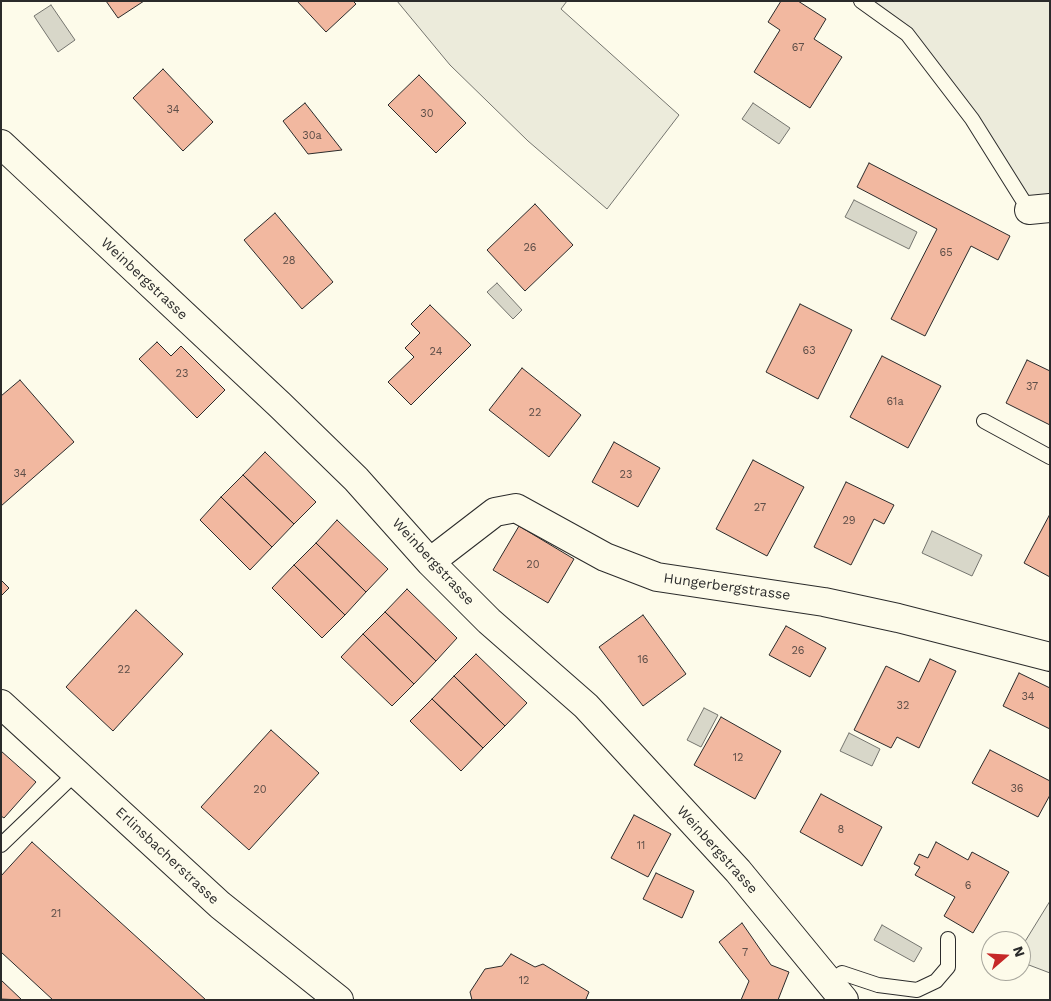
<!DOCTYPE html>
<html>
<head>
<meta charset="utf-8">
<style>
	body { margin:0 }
	#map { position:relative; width:1051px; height:1001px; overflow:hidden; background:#fdfbea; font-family:"Work Sans",sans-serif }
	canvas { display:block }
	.frame { position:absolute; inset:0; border:2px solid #2b2b2b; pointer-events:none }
	.north { position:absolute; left:981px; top:931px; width:50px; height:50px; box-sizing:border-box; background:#fdfbea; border:1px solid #a9a89e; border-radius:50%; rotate:71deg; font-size:14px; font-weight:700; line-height:20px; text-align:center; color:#2b2b2b }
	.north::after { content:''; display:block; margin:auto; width:18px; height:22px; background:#c62828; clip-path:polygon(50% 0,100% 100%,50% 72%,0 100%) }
</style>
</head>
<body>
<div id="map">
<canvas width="1051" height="1001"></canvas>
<div class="frame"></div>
<div class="north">N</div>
</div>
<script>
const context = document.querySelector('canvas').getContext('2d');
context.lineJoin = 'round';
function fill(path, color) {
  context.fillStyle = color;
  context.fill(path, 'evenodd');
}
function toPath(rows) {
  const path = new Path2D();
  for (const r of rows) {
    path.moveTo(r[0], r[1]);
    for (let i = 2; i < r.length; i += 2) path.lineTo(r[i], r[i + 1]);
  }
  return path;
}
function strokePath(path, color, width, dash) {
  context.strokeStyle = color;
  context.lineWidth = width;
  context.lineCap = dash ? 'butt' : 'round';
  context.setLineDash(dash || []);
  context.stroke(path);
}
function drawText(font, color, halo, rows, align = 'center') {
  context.font = font + ' "Work Sans",sans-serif';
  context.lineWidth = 4;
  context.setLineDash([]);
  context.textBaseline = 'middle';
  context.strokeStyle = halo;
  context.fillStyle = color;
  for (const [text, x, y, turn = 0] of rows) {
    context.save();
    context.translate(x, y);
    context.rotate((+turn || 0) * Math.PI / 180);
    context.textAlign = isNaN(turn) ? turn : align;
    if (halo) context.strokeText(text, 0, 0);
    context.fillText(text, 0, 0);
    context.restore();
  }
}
const green = toPath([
	[397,1,567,1,561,9,679,115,607,209,528,141,450,65,397,1],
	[861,1,1050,1,1050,208,1029,210,907,34,861,1],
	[1050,901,1050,973,1021,962,1021,948,1050,901]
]);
fill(green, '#ecebdb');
strokePath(green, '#74746e', 1);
const water = toPath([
	[51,5,75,40,58,52,34,16,51,5],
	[753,103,790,128,779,144,742,119,753,103],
	[854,200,917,232,909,249,845,217,854,200],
	[497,283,522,310,513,319,487,292,497,283],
	[932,531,982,555,972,576,922,553,932,531],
	[704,708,718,715,701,747,687,740,704,708],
	[849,733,880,749,872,766,840,751,849,733],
	[882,925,922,948,914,962,874,940,882,925]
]);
fill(water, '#d8d7c9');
strokePath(water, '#74746e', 1);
const building = toPath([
	[106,1,144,1,118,18,106,1],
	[297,1,353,1,356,4,326,32,297,1],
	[781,1,798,1,826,19,814,39,842,57,810,108,754,72,780,30,768,22,781,1],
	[163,69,213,122,183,151,133,98,163,69],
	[419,75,466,123,436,153,388,105,419,75],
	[305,103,342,150,308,154,283,121,305,103],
	[869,163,1010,236,998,260,971,246,925,336,891,319,937,229,857,187,869,163],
	[535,204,573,245,525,291,487,250,535,204],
	[275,213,333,282,302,309,244,240,275,213],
	[800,304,852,330,818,399,766,372,800,304],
	[430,305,471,345,411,405,388,382,414,357,405,348,420,333,411,324,430,305],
	[157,342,171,356,181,346,225,390,197,418,139,359,157,342],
	[882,356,941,386,908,448,850,417,882,356],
	[1027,360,1050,371,1050,425,1006,403,1027,360],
	[522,368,581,415,549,457,489,410,522,368],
	[20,380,74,442,1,506,1,396,20,380],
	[614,442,660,468,638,507,592,482,614,442],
	[265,452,316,502,294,524,243,475,265,452],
	[753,460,804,487,767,556,716,529,753,460],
	[243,475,294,524,272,547,221,497,243,475],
	[846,482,894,505,884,524,874,519,851,565,814,547,846,482],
	[221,497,272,547,250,570,200,520,221,497],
	[1050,514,1050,577,1024,563,1050,514],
	[337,520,388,569,366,592,316,543,337,520],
	[519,526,574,559,548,603,493,570,519,526],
	[316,543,366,592,345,615,294,565,316,543],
	[294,565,345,615,322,638,272,588,294,565],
	[1,580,9,588,1,596,1,580],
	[407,589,457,638,436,661,385,612,407,589],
	[136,610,183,654,113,731,66,687,136,610],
	[385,612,436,661,414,684,363,634,385,612],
	[643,615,686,674,643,706,599,647,643,615],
	[786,626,826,648,810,677,769,655,786,626],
	[363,634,414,684,392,706,341,657,363,634],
	[476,654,527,703,505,726,454,676,476,654],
	[930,659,956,671,919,748,897,737,891,748,854,730,886,666,919,682,930,659],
	[1019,673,1050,688,1050,729,1003,706,1019,673],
	[454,676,505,726,483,748,432,699,454,676],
	[432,699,483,748,461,771,410,721,432,699],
	[721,717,781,751,755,799,694,765,721,717],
	[271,730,319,773,249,850,201,807,271,730],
	[990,750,1050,781,1050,795,1038,817,972,783,990,750],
	[1,751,36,782,4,818,1,816,1,751],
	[821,794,882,827,862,866,800,832,821,794],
	[634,815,671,834,648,877,611,858,634,815],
	[32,842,206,1000,53,1000,1,952,1,876,32,842],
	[936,842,968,860,972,852,1009,872,973,933,944,916,955,897,915,875,920,867,914,864,919,854,928,858,936,842],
	[656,873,694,891,682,918,643,899,656,873],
	[742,923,771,965,789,972,778,1000,741,1000,749,981,719,942,742,923],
	[511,954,535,967,543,964,589,992,586,999,588,1000,472,1000,470,992,485,969,502,966,511,954],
	[1,980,22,1000,1,999,1,980]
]);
fill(building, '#f2b8a0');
strokePath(building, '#2b2b2b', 1);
const service = toPath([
	[861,1,907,34,972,119,1029,210],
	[984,421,1050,457],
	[1,845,76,773],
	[831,982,842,973,878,985,917,990,936,981,948,967,948,939]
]);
const minor = toPath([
	[1,144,280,405,356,479,430,562,489,621,586,706,738,871,844,1000],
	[1029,210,1050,208],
	[430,562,495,512,516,508,605,557,657,577,824,602,898,618,1050,657]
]);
const secondary = toPath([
	[1,704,220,905,339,1000]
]);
strokePath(service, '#2b2b2b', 16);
strokePath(minor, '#2b2b2b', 30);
strokePath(secondary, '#2b2b2b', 30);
strokePath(service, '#fdfbea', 14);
strokePath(minor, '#fdfbea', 28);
strokePath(secondary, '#fdfbea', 28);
drawText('11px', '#5d4e48', null, [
	["67",798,48],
	["34",173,110],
	["30",427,114],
	["30a",312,136],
	["26",530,248],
	["65",946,253],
	["28",289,261],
	["63",809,351],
	["24",436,352],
	["23",182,374],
	["37",1032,387],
	["61a",895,402],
	["22",535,413],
	["34",20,474],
	["23",626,475],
	["27",760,508],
	["29",849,521],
	["20",533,565],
	["26",798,651],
	["16",643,660],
	["22",124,670],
	["34",1028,697],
	["32",903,706],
	["12",738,758],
	["36",1017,789],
	["20",260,790],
	["8",841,830],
	["11",641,846],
	["6",968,886],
	["21",56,914],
	["7",745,953],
	["12",524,981]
]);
drawText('14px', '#2b2b2b', '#fdfbea', [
	["Weinbergstrasse",144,279,43],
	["Weinbergstrasse",433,562,47],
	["Hungerbergstrasse",727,587,8],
	["Weinbergstrasse",717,850,48],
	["Erlinsbacherstrasse",167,856,43]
]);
</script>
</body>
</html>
